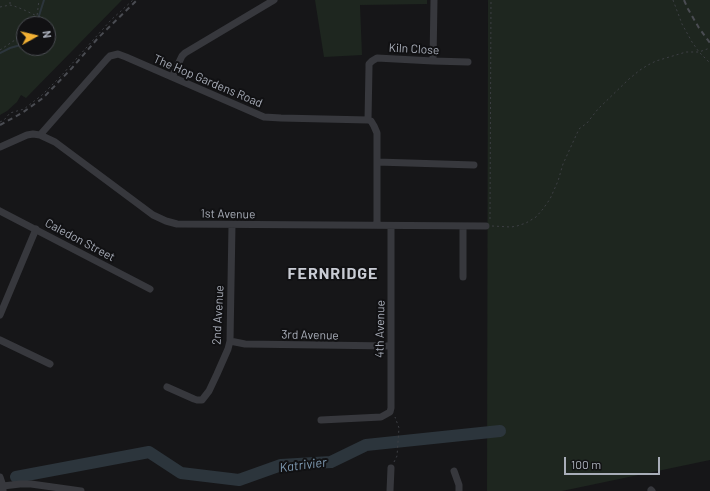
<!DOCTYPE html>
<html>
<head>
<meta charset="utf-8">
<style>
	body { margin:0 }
	#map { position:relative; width:710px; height:491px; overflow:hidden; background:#161618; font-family:Barlow,sans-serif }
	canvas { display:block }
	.north { position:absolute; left:16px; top:16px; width:40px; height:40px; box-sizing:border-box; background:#111113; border:1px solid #4d4f55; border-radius:50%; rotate:82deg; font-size:11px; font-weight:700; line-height:16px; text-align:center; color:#a8adb8 }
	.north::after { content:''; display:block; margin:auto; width:14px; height:18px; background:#f2b134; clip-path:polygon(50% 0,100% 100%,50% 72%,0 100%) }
	.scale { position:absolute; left:564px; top:457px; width:96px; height:18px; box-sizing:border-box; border:2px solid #a8adb8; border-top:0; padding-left:5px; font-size:12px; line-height:14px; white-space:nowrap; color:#a8adb8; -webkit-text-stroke:3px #111113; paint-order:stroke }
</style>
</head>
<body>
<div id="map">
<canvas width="710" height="491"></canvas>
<div class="north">N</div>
<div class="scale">100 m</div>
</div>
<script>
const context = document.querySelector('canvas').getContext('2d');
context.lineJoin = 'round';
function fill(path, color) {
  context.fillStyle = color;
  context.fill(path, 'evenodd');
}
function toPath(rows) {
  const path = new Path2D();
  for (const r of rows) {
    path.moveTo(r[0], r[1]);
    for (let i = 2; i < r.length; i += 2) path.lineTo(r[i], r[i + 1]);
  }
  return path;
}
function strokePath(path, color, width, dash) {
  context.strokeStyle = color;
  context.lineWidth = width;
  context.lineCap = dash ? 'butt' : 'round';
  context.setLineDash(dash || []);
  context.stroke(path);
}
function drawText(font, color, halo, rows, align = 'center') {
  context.font = font + ' Barlow,sans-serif';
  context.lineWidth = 4;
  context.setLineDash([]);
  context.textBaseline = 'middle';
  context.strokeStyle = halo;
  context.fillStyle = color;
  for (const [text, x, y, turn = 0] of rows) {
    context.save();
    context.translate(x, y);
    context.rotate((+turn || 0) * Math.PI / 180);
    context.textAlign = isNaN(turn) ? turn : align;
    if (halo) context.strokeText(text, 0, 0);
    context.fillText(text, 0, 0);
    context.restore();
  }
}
fill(toPath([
	[0,0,122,0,26,98,21,95,17,102,7,111,0,115],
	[24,24,48,24,48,48,24,48],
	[315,0,427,0,427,4,360,5,362,55,324,57],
	[488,0,710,0,710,460,562,491,487,491]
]), '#1e261f');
strokePath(toPath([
	[35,24,37,22,44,0],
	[0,53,10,48,24,44]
]), '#2c353c', 2);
strokePath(toPath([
	[16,477,149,452,181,473,239,480,281,465,331,462,366,445,500,431]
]), '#2c353c', 12);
strokePath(toPath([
	[673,0,682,24,692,42,699,52,710,63],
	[10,4,10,0],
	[0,7,10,5,14,6,22,9,37,16],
	[33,24,37,16,39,0],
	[0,50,15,40,24,32],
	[0,122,4,120,10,113,24,109,42,95,61,76,111,20,133,0],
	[490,219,491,0],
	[492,226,511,227,517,226,526,223,536,217,543,209,550,199,558,181,563,164,579,129,587,123,598,109,629,79,640,70,648,65,656,61,686,52,699,52,710,48],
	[394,462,397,456,399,428,395,417]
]), '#3d3f44', 1, [2, 3]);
strokePath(toPath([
	[433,61,434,0],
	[172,77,182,56,185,53,274,0],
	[368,120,369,67,369,64,372,61,377,58,433,61,468,62],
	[40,135,107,59,110,56,118,54,126,57,264,117,281,118,368,120,371,121,374,126,377,133,377,225],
	[0,147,27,135,33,134,40,135,55,142,153,215,166,221,177,224,486,226],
	[377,162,474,165],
	[0,211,150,289],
	[463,277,463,226],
	[0,315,36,229],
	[0,340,50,364],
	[230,341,245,344,391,346],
	[167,387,194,399,197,400,202,400,209,391,217,374,228,349,230,341,232,225],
	[321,420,381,417,390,412,391,408,391,226],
	[454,471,459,485,459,491],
	[0,477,3,486,3,491],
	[3,486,20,484,31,484,81,491],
	[651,490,652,491],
	[390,491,391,468]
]), '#37383d', 7);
strokePath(toPath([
	[684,0,688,9,699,28,710,43],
	[0,125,22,113,43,98,72,68,98,38,137,0]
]), '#4a4c52', 2, [5, 4]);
drawText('12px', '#a8adb8', '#111113', [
	["Kiln Close",414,49,3],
	["The Hop Gardens Road",208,81,23],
	["1st Avenue",228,214,1],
	["Caledon Street",80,240,28],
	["2nd Avenue",218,315,-87],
	["4th Avenue",380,329,-89],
	["3rd Avenue",310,335,1]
]);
drawText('italic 13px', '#7f9bb3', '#111113', [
	["Katrivier",303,465,-7]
]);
context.letterSpacing = '1px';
drawText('bold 16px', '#c9ccd4', '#111113', [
	["FERNRIDGE",333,274]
]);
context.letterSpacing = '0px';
</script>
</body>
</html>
